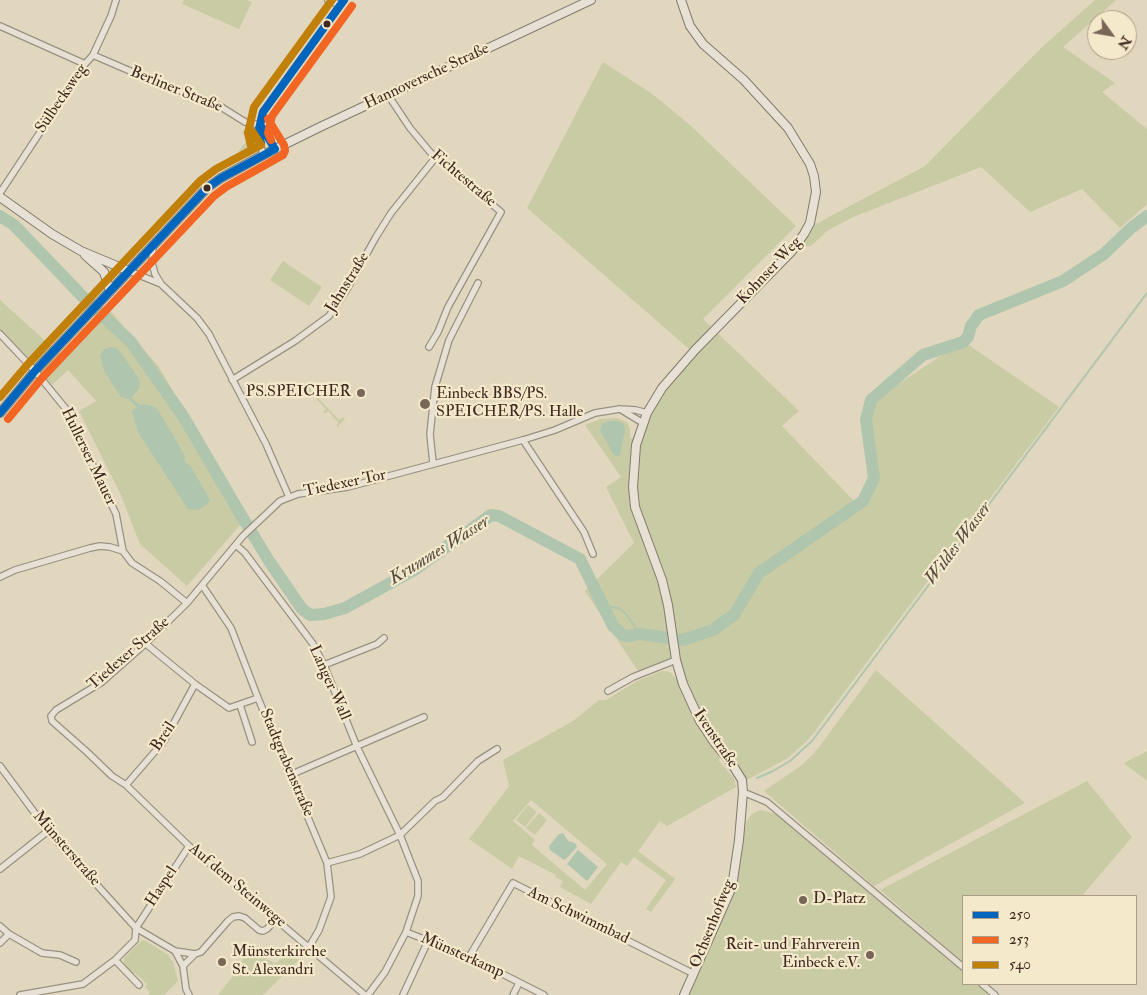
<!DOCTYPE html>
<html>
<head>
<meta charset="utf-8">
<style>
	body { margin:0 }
	#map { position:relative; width:1147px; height:995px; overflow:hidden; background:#e1d7be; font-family:"IM FELL Double Pica",serif }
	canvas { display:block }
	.legend { position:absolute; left:962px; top:895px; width:175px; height:90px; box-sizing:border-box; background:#f5e9cc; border:1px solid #ac9c87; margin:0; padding:6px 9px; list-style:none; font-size:15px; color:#3f2920 }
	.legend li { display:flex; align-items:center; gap:10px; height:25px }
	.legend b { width:25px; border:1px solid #ac9c87 }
	.north { position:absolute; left:1087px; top:10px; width:50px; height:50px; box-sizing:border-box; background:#f5e9cc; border:1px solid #ac9c87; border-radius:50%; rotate:122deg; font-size:14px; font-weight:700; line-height:20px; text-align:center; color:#3f2920 }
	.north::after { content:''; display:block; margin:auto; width:18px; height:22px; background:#786657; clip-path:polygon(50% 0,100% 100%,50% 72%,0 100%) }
</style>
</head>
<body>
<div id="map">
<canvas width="1147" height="995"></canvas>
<ul class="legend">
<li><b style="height:6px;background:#0065bd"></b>250</li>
<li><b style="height:6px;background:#f26522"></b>253</li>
<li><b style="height:6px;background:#c0800a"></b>540</li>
</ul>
<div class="north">N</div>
</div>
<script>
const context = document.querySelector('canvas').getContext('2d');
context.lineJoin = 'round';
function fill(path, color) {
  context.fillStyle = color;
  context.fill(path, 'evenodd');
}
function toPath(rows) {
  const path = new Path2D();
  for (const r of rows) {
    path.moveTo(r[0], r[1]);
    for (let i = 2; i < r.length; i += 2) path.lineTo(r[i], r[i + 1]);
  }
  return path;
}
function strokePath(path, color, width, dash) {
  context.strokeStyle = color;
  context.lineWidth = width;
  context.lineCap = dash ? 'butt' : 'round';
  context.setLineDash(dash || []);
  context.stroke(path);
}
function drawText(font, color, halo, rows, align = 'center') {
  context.font = font + ' "IM FELL Double Pica",serif';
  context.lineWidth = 4.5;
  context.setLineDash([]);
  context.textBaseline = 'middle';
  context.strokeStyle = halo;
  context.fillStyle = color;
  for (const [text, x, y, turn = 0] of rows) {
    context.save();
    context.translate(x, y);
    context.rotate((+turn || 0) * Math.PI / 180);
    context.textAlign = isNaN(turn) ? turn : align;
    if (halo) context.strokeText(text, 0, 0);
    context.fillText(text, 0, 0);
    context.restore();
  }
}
fill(toPath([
	[184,0,247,0,252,2,239,29,182,4],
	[1095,0,1116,0,1063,47,1115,83,1102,92,1147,129,1147,204,1120,228,1082,189,1030,212,981,167,853,217,827,231,811,246,802,247,816,224,925,166,1040,49],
	[603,62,651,93,690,125,796,226,703,319,799,411,782,426,855,502,757,572,733,613,683,638,676,637,676,642,684,643,737,616,761,575,865,502,877,478,869,420,873,401,963,341,1059,407,809,739,788,758,745,781,709,729,692,699,677,654,661,663,638,671,585,591,634,543,606,487,621,477,585,425,601,419,617,418,627,422,630,429,630,438,642,440,649,420,661,395,696,355,527,208],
	[247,127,255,131,256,139,254,148,251,153,232,163,229,156,236,155,251,135,242,133],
	[283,261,322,287,309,306,270,280],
	[0,300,61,355,107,307,159,367,247,517,187,586,140,544,120,493,79,411,96,401,68,370,52,385,0,330],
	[308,382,310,382,307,386,316,395,320,392,322,394,318,398,339,420,343,417,345,419,338,426,340,428,336,426,339,423,328,411,325,414,323,412,326,409,305,387,302,390,302,388],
	[876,670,1025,803,874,886,764,791,802,765,816,751],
	[662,671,670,672,678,681,697,724,720,755,719,761,734,778,736,787,667,826,660,821,638,851,675,879,651,912,646,909,666,880,634,857,627,866,621,862,591,904,560,887,563,881,555,877,556,875,519,856,512,869,469,839,509,786,503,760,573,721,599,700,606,700,637,681],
	[531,800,607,864,585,890,532,845,535,840,513,821],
	[1147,751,1147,781,1124,763],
	[1087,781,1132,837,1082,896,963,896,963,962,880,890],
	[528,805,537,812,525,827,516,820],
	[761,810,776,814,963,972,963,984,977,984,990,995,689,995,730,904,736,888,746,822,752,814],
	[539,813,547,820,535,835,526,828],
	[144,940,167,954,173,962,178,981,164,995,148,995,150,992,145,987,147,984,135,973,132,974,124,964,124,958,141,941],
	[252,948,264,958,275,963,289,954,299,960,263,995,218,995,233,976,231,974]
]), '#c8cba4');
fill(toPath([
	[111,347,116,348,122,354,139,379,140,387,131,398,140,405,143,404,148,405,155,407,159,412,184,454,185,462,190,465,210,500,208,504,198,510,188,509,138,432,132,411,137,407,130,400,121,397,104,371,100,356,104,349],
	[609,421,617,421,624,424,625,430,620,455,618,456,614,455,600,431,602,424],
	[563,833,568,841,575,843,577,847,567,858,564,860,550,850,549,846,559,834],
	[578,850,598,867,587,881,567,864]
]), '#b0c5ad');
strokePath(toPath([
	[604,606,619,608,626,614,640,634],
	[757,778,773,771,790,761,812,741,1147,293]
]), '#b0c5ad', 2);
strokePath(toPath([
	[0,216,14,225,83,297,131,342,183,416,238,510,269,561,302,609,310,615,324,614,345,608,414,570,491,515,499,516,580,559,613,626,623,635,629,636,640,634,683,640,713,630,734,615,759,573,863,501,874,478,866,420,871,400,923,355,963,342,968,337,971,326,979,315,1063,281,1104,254,1131,228,1147,216]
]), '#b0c5ad', 12);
const street = toPath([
	[328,0,340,5],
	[0,26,85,64],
	[93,55,144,77,218,105,245,122,260,125],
	[388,95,410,128,430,152,501,212,448,307,438,332,429,347],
	[260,125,264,130,275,149],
	[263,155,258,133,263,112,344,0],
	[0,193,85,64,93,55,111,16,116,0],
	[153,246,152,263,155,274,161,284,197,318,209,334,266,444,289,497],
	[129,271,161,284],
	[0,334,35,371,66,409,116,514,123,551],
	[232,380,295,341,329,316,347,289,376,237,391,213,436,157],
	[620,409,643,423],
	[523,440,584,532,593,554],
	[433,463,430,434,435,387,449,340,478,283],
	[236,545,245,553,313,644,324,665,357,747,400,835,418,881,418,896,406,932,385,972,368,995],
	[0,577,15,570,90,548,100,546,110,547,123,551,132,563,160,581,187,603],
	[202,585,231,628,258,698,327,863,331,897,319,930,309,947],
	[146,644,195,684,229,708,258,698],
	[324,665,377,644,384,638],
	[608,691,633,677,676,660],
	[240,705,252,742],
	[0,766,48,831,136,928,189,846],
	[290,775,424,717],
	[126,785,164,741,195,684],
	[743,792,767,802,963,967],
	[327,863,360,854,400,835,435,801,443,797,478,761,497,749],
	[0,869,48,831],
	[0,926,9,934,42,953,60,955,76,962],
	[406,932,469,957,544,995],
	[0,943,9,934],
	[175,951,183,966,186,989,189,995],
	[469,957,513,883,694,974],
	[183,966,195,954,201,952,228,921,233,917,239,916,245,918,259,930,263,931,267,929,276,919],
	[982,984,995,995],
	[139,985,115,960,135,940,136,928,175,951,195,954],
	[20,995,83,984,115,960],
	[365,995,189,846,126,785,112,776,87,752,52,721,51,716,56,710,102,682,145,644,187,603,243,536,280,501,298,494,348,487,523,440,555,430,595,413,620,409,636,410,647,413],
	[403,995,428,941],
	[513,995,519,983]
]);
const secondary = toPath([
	[681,0,690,26,703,44,744,80,788,128,810,164,814,176,816,192,810,223,804,234,792,251,695,350,662,388,647,413,636,445,633,487,635,507,662,580,668,605,676,660,683,684,700,721,714,742,732,764,742,780,743,792,739,840,732,887,684,995],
	[0,197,52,234,81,251,129,271],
	[85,255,104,272,110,291],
	[0,413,35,371,207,188,221,178,263,155,320,127,591,0]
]);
strokePath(street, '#999182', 8);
strokePath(secondary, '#827a6d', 10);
strokePath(street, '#e7e1d5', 5.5);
strokePath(secondary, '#e7e1d5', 8);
strokePath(toPath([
	[261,143,258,133,263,112,344,0],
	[0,413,35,371,207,188,221,178,275,149,260,125]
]), '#0065bd', 8);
strokePath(toPath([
	[271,140,268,133,272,116,352,6],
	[8,419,42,378,214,196,226,187,283,155,285,151,284,145,268,119]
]), '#f26522', 8);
strokePath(toPath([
	[251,146,248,133,254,107,332,0],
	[0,397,28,364,200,181,216,169,261,145,252,131]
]), '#c0800a', 8);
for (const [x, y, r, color] of [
	[327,24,4.5,"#3f2920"],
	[207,188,4.5,"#3f2920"],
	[361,393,5,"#786657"],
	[425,404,6,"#786657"],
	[803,900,5,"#786657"],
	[870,955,5,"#786657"],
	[222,962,5,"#786657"]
]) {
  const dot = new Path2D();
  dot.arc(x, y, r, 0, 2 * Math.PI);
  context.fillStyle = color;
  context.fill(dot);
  strokePath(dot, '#f5e9cc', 2);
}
drawText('16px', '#3f2920', '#f5e9cc', [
	["Hannoversche Straße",427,77,-25],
	["Berliner Straße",176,90,22],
	["Sülbecksweg",62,99,-56],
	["Fichtestraße",463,179,40],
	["Kohnser Weg",770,271,-47],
	["Jahnstraße",348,283,-58],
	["Hullerser Mauer",88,457,64],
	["Tiedexer Tor",345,484,-12],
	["Tiedexer Straße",129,654,-41],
	["Langer Wall",329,683,66],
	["Breil",164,737,-57],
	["Ivenstraße",715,739,56],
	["Stadtgrabenstraße",286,763,67],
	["Münsterstraße",66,849,49],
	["Auf dem Steinwege",237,886,40],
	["Haspel",162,887,-57],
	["Am Schwimmbad",578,916,26],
	["Ochsenhofweg",713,924,-68],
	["Münsterkamp",462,956,24]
]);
drawText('16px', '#3f2920', '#f5e9cc', [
	["PS.SPEICHER",351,393,"right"],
	["Einbeck BBS/PS.",436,395],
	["SPEICHER/PS. Halle",436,413],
	["D-Platz",813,900],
	["Reit- und Fahrverein",860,946,"right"],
	["Einbeck e.V.",860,964,"right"],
	["Münsterkirche",232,953],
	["St. Alexandri",232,971]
], 'left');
drawText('italic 18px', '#564e42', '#f5e9cc', [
	["Wildes Wasser",959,544,-53],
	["Krummes Wasser",440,551,-32]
]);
</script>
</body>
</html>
